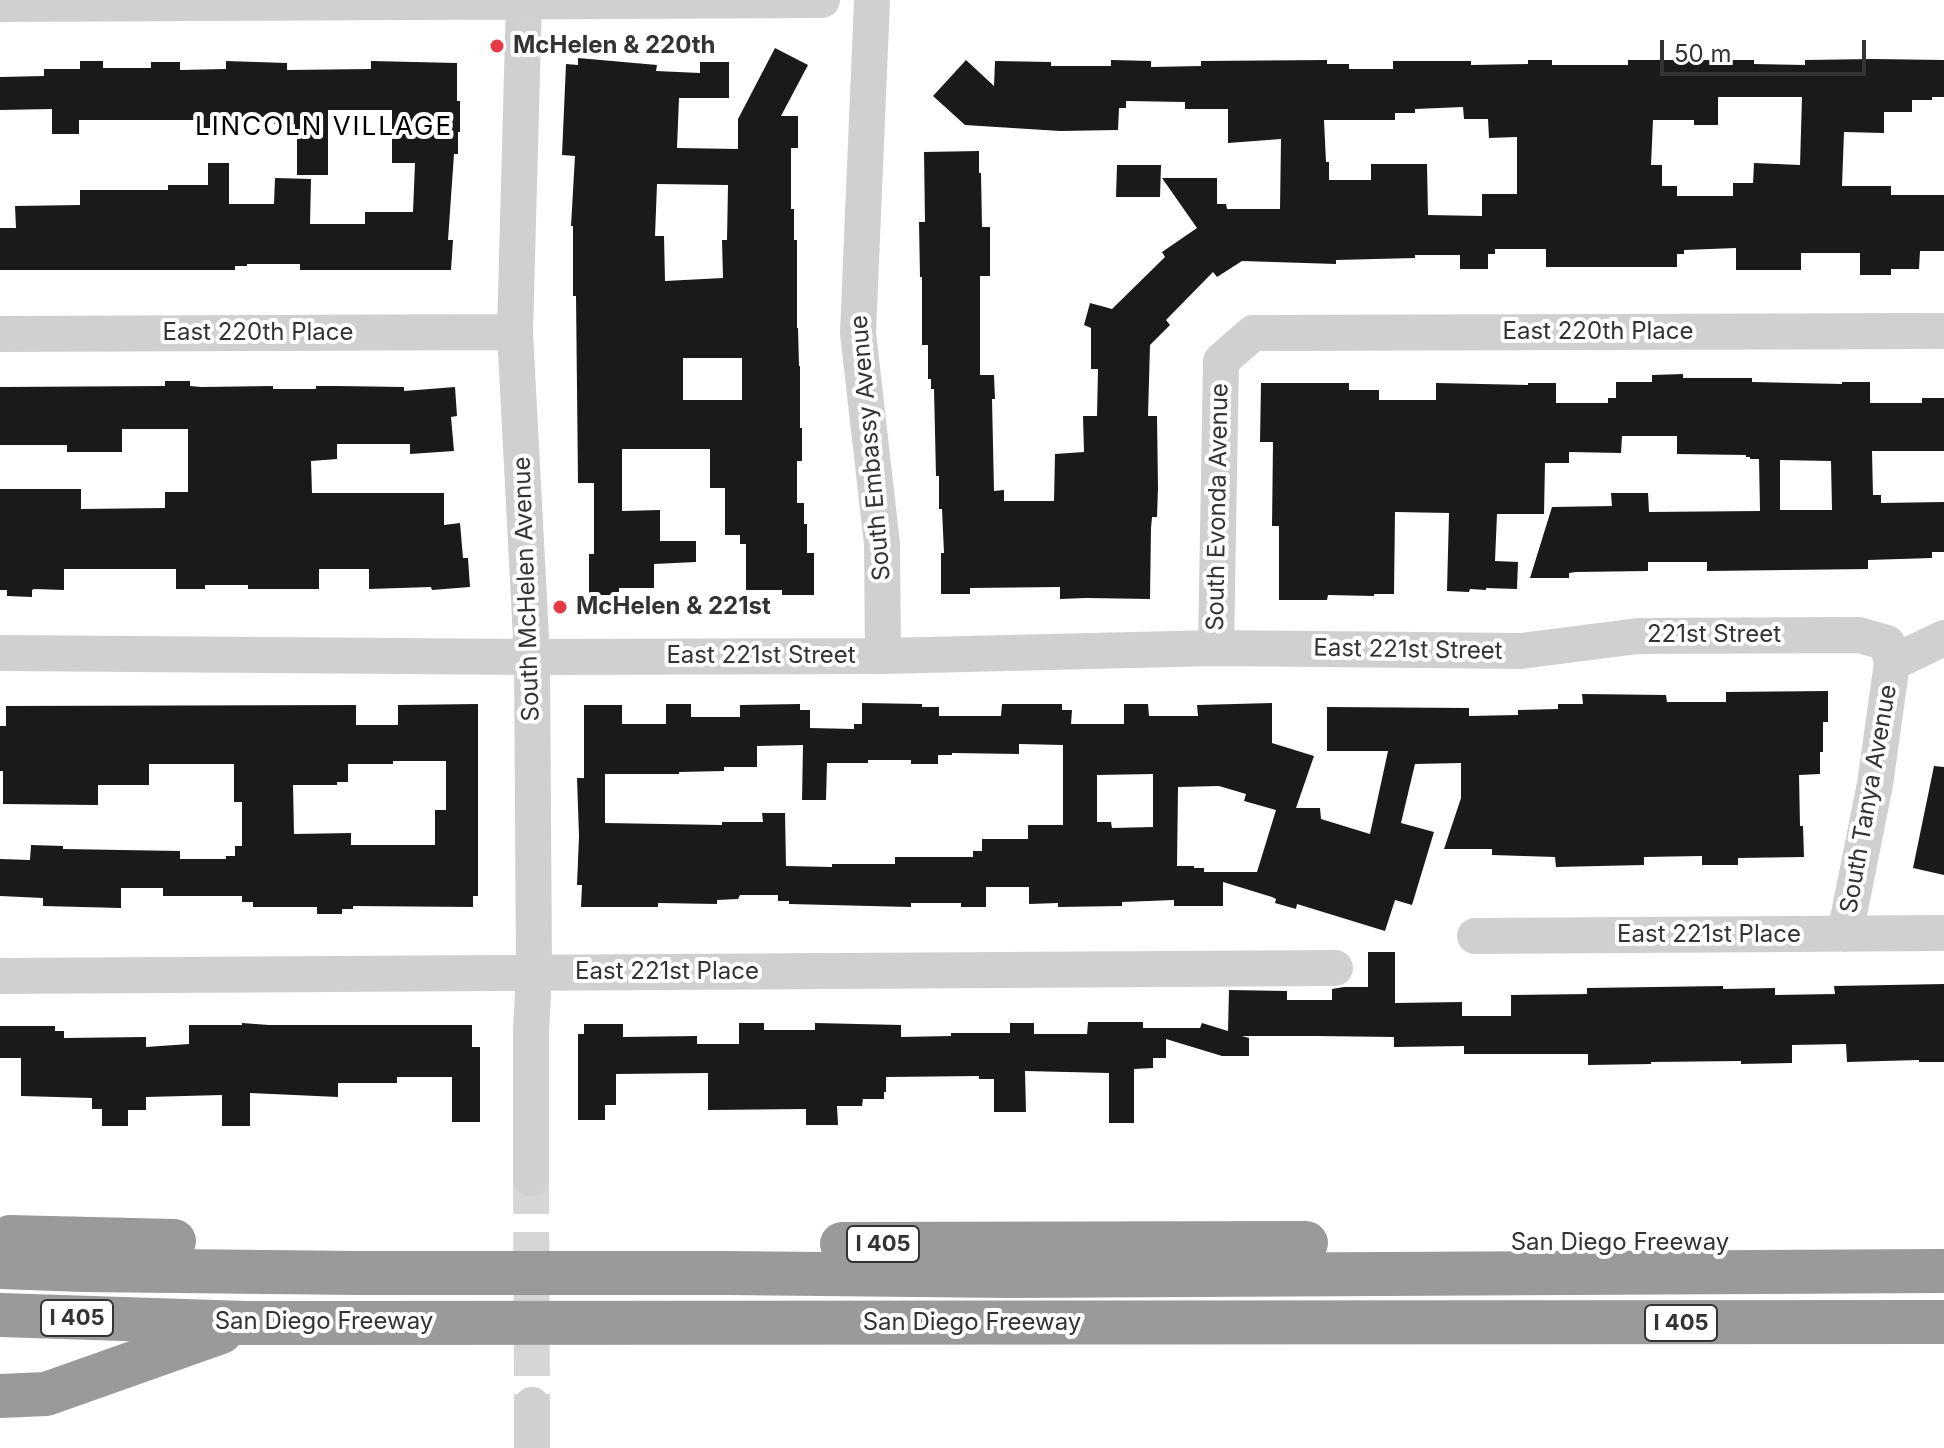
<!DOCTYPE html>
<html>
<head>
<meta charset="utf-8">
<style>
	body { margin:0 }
	#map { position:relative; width:1944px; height:1448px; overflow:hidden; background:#fff; font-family:Inter,sans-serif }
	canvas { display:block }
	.scale { position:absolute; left:1660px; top:40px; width:206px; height:36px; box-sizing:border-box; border:4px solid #333; border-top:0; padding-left:10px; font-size:24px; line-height:28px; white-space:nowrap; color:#333; -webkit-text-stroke:6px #fff; paint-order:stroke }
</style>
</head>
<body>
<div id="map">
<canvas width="1944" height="1448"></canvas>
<div class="scale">50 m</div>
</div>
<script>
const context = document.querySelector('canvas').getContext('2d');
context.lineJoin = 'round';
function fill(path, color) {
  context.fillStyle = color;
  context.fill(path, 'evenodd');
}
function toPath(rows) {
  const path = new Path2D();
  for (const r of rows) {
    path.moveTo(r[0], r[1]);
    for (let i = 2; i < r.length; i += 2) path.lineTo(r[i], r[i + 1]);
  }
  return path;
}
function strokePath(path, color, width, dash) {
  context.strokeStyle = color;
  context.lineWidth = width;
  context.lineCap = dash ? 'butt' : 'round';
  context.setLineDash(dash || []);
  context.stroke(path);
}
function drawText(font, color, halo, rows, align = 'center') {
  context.font = font + ' Inter,sans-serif';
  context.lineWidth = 8;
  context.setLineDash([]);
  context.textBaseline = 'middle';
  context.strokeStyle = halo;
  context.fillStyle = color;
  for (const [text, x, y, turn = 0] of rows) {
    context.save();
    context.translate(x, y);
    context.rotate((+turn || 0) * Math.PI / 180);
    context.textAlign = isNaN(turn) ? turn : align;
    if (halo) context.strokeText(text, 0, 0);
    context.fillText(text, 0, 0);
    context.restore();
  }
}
fill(toPath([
	[775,48,808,65,781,116,798,116,798,148,791,148,791,209,794,209,794,240,797,240,797,328,798,328,799,366,800,366,800,428,802,428,802,461,797,461,797,503,804,503,804,524,807,524,807,553,814,553,814,595,782,595,782,590,746,590,746,544,740,544,740,535,725,535,725,488,710,488,710,449,622,449,622,511,660,510,660,541,696,541,696,562,654,564,654,588,619,588,619,595,589,595,589,554,594,554,594,483,578,483,576,296,573,296,573,226,571,226,575,156,562,155,566,64,578,65,578,58,657,65,656,71,700,73,700,62,729,62,729,98,679,98,677,148,738,149,738,119],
	[657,184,728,185,727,240,722,240,723,278,665,281,664,236,655,236],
	[683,358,742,358,742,400,683,400],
	[1873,59,1944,60,1944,97,1932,97,1932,100,1912,100,1912,112,1884,112,1884,133,1844,132,1842,186,1891,186,1891,195,1944,195,1944,251,1920,251,1919,269,1891,269,1891,275,1860,275,1860,253,1801,253,1801,270,1736,270,1736,248,1684,250,1684,254,1677,254,1677,267,1546,267,1546,249,1495,249,1495,254,1488,254,1488,269,1460,269,1460,255,1415,255,1415,258,1336,260,1336,264,1242,261,1217,277,1213,272,1166,320,1170,325,1150,345,1148,416,1157,416,1158,488,1157,517,1152,517,1151,528,1150,599,1086,598,1060,599,1060,587,970,588,970,594,941,594,941,553,944,553,942,509,939,509,939,476,936,476,934,389,931,389,931,379,928,379,928,345,922,345,922,277,920,277,919,222,925,222,924,152,979,151,979,173,981,173,982,227,990,227,990,276,980,276,980,375,994,375,995,399,992,399,994,491,1004,490,1004,501,1054,501,1055,454,1084,452,1083,416,1097,416,1098,369,1091,369,1091,328,1084,325,1090,303,1112,309,1165,257,1162,252,1197,228,1162,178,1217,178,1217,204,1226,204,1227,209,1280,209,1281,139,1228,143,1228,109,1185,109,1185,102,1126,101,1126,108,1119,108,1118,130,1060,131,965,125,933,96,966,60,994,86,995,61,1051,62,1051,66,1111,66,1111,60,1151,61,1151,67,1201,66,1201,61,1327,60,1327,64,1349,64,1349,69,1393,69,1393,61,1471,61,1471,65,1528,64,1528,60,1552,60,1552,65,1628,65,1628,60,1754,60,1754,64,1805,65,1805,60],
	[1718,97,1802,97,1800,165,1754,163,1753,183,1733,183,1733,196,1677,196,1677,186,1662,186,1662,165,1651,165,1653,120,1694,120,1694,125,1718,125],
	[1463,107,1464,119,1488,119,1489,138,1517,137,1517,194,1482,194,1482,216,1428,215,1427,164,1371,164,1371,180,1329,180,1329,162,1326,162,1324,120,1395,120,1395,113,1415,113,1415,109],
	[80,61,103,61,103,68,151,68,151,62,180,62,180,70,226,69,226,61,287,63,287,70,371,69,371,61,457,63,457,101,460,101,460,132,458,132,458,154,454,154,448,240,453,240,451,270,300,270,300,264,247,264,247,266,235,266,235,270,0,270,0,228,16,228,15,206,80,205,80,190,168,190,168,185,208,185,208,163,229,163,229,204,274,204,275,178,311,179,310,224,365,224,365,212,413,212,415,163,392,163,392,110,328,110,328,175,297,175,297,132,295,132,295,124,274,124,274,117,227,117,227,128,200,128,200,120,79,120,79,134,52,134,52,109,0,110,0,77,44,76,44,69,80,69],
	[1117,165,1161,165,1160,197,1116,197],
	[1683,374,1683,378,1752,378,1752,382,1842,384,1842,382,1870,382,1870,403,1922,403,1922,398,1944,398,1944,451,1872,451,1873,495,1881,495,1881,503,1944,502,1944,552,1932,552,1932,558,1868,560,1868,569,1707,571,1707,562,1648,562,1648,571,1576,572,1569,573,1569,578,1530,578,1552,507,1612,506,1611,493,1648,493,1649,512,1760,511,1759,459,1750,459,1750,457,1746,457,1746,455,1677,454,1677,436,1622,436,1621,453,1569,452,1569,463,1545,463,1544,514,1497,514,1495,561,1518,562,1517,589,1486,588,1486,590,1470,589,1469,592,1447,591,1449,513,1395,512,1394,594,1374,594,1374,596,1328,595,1327,600,1279,600,1279,526,1272,526,1273,442,1260,442,1261,383,1349,383,1349,390,1379,390,1379,400,1436,400,1436,383,1528,385,1528,383,1556,383,1556,403,1608,403,1608,398,1616,398,1616,382,1652,382,1652,375],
	[1780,460,1831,461,1832,510,1780,510],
	[165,381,190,381,190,386,201,387,273,386,273,389,316,389,316,386,339,386,404,387,404,391,455,387,457,416,451,417,454,451,410,454,410,444,337,444,337,459,311,461,312,493,444,493,444,525,460,523,463,558,468,558,470,587,432,590,431,587,369,589,369,569,319,569,319,589,248,589,248,585,205,585,205,589,176,589,176,569,64,569,64,590,34,589,32,590,32,597,7,596,7,590,0,590,0,489,81,489,81,509,165,508,165,492,188,492,188,429,122,429,122,452,67,452,67,445,0,445,0,387,165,386],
	[1828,691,1828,722,1823,722,1823,752,1820,752,1820,774,1799,775,1800,826,1803,826,1804,857,1738,858,1738,865,1702,865,1702,856,1644,857,1644,865,1556,867,1555,857,1492,855,1492,849,1444,849,1461,798,1461,763,1415,764,1401,823,1434,832,1412,905,1395,900,1385,931,1297,904,1296,909,1275,903,1276,899,1272,897,1223,882,1223,906,1174,906,1174,900,1122,902,1122,906,1058,907,1058,903,1029,904,1029,887,986,887,986,907,961,907,961,903,911,903,911,907,789,904,789,901,778,901,778,895,740,895,738,899,717,900,717,904,658,903,658,907,581,907,582,885,577,885,579,836,577,778,584,778,584,705,622,705,622,724,666,724,666,704,691,704,691,717,740,717,740,705,800,704,800,710,810,710,810,728,854,729,854,724,862,724,862,703,922,704,922,707,939,707,939,716,1001,716,1002,704,1062,704,1062,710,1072,710,1071,724,1124,724,1124,704,1148,704,1149,716,1198,716,1197,705,1272,703,1272,743,1314,756,1296,808,1320,808,1321,819,1370,834,1388,751,1327,751,1327,707,1469,708,1469,716,1518,715,1518,710,1558,709,1558,704,1583,704,1582,694,1666,695,1667,702,1726,702,1726,692],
	[1019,744,1063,745,1063,825,1028,825,1028,839,982,839,982,851,973,851,973,857,895,857,895,864,832,864,832,867,786,866,785,813,762,813,763,822,722,822,722,825,605,823,605,774,679,774,679,772,724,771,724,767,757,767,757,746,803,745,802,800,826,800,827,763,868,763,868,760,911,760,911,764,938,764,938,755,952,755,952,753,1019,754],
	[1153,774,1153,827,1112,828,1111,822,1097,822,1097,775],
	[1219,786,1246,794,1244,801,1276,810,1257,872,1204,872,1204,868,1194,868,1194,866,1177,866,1178,787],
	[478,704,478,896,473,896,473,907,353,906,353,909,342,909,342,914,317,914,317,907,253,907,253,902,242,902,242,896,163,896,163,888,121,888,121,908,43,906,43,898,0,896,0,859,30,860,31,845,63,846,63,849,180,851,180,859,226,859,226,856,235,856,235,846,242,846,242,802,234,802,234,764,149,764,149,785,98,785,98,805,3,804,3,771,0,771,0,726,6,726,6,706,356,705,356,725,398,725,398,705],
	[393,761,446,761,446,810,435,810,435,845,351,845,351,833,294,834,293,785,337,785,337,782,348,782,348,764,393,764],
	[1934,766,1944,767,1944,875,1913,868],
	[1368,952,1395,952,1395,1003,1462,1002,1462,1016,1511,1016,1511,995,1587,994,1587,988,1723,986,1723,989,1775,988,1775,995,1835,994,1834,986,1944,984,1944,1062,1919,1062,1919,1060,1847,1062,1846,1044,1792,1045,1792,1063,1741,1064,1741,1061,1651,1062,1651,1064,1588,1065,1588,1054,1464,1054,1464,1046,1394,1047,1394,1037,1317,1036,1242,1036,1249,1038,1249,1056,1222,1056,1166,1039,1166,1058,1153,1058,1153,1068,1134,1069,1134,1123,1109,1123,1109,1073,1025,1071,1026,1112,994,1112,994,1079,979,1079,979,1076,886,1077,886,1092,884,1092,884,1099,863,1099,862,1106,837,1106,838,1125,806,1125,806,1109,708,1110,708,1073,616,1074,616,1105,605,1105,605,1120,578,1120,578,1034,584,1034,584,1024,623,1024,623,1037,697,1036,697,1044,739,1044,739,1023,764,1023,764,1030,815,1030,815,1023,901,1025,901,1037,951,1036,951,1033,1010,1033,1010,1023,1034,1023,1034,1034,1087,1034,1088,1022,1143,1022,1143,1028,1200,1028,1202,1023,1228,1031,1229,990,1287,991,1287,1000,1332,1000,1332,989,1344,987,1368,987],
	[242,1023,269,1025,472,1025,472,1047,480,1047,480,1122,452,1122,452,1077,397,1077,397,1083,338,1083,338,1097,250,1093,250,1126,222,1126,222,1095,146,1097,146,1110,128,1110,128,1126,102,1126,102,1109,92,1109,92,1098,21,1096,21,1058,0,1058,0,1026,55,1026,55,1031,64,1031,64,1038,146,1037,146,1047,189,1044,189,1025,242,1025]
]), '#1a1a1a');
strokePath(toPath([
	[531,1178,532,1405]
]), '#d6d6d6', 36, [36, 18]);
strokePath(toPath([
	[524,0,515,332,532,657,534,973,531,1032,531,1178],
	[872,0,858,333,882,544,883,656],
	[0,4,822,0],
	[0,334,515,332],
	[1216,648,1221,361,1253,333,1944,331],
	[0,653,532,657,883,656,1216,648,1521,651,1638,636,1859,635,1887,643,1892,663,1875,784,1845,934],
	[1892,663,1944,638],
	[1475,936,1944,933],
	[0,976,1335,968],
	[532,1405,532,1448]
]), '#d0d0d0', 36);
strokePath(toPath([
	[10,1237,174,1241],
	[842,1244,1306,1243],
	[0,1267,84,1270,358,1273,725,1273,1010,1276,1944,1271],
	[0,1315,246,1323,1944,1322],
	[0,1396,46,1394,221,1332]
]), '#9a9a9a', 44);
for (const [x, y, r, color] of [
	[497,46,8,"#e63946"],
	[560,607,8,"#e63946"]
]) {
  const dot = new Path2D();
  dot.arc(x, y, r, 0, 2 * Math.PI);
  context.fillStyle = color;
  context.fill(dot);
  strokePath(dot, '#fff', 3);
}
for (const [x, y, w] of [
	[883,1244,72],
	[77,1318,72],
	[1681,1323,72]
]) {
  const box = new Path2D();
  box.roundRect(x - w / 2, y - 18, w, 36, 6);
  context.fillStyle = '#fff';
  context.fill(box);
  strokePath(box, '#333', 2);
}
drawText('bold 22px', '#333', null, [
	["I 405",883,1244],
	["I 405",77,1318],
	["I 405",1681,1323]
]);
drawText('bold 24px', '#333', '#fff', [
	["McHelen & 220th",513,46],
	["McHelen & 221st",576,607]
], 'left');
drawText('24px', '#333', '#fff', [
	["East 220th Place",1598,332],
	["East 220th Place",258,333],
	["South Embassy Avenue",871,448,-95],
	["South Evonda Avenue",1218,507,-89],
	["South McHelen Avenue",527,589,-92],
	["221st Street",1714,635],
	["East 221st Street",1408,650,1],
	["East 221st Street",761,656],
	["South Tanya Avenue",1869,799,-80],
	["East 221st Place",1709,935],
	["East 221st Place",667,972],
	["San Diego Freeway",1620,1243],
	["San Diego Freeway",324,1322],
	["San Diego Freeway",972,1323]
]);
context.letterSpacing = '2px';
drawText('26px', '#000', '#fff', [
	["LINCOLN VILLAGE",324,127]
]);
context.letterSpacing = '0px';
</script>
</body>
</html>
